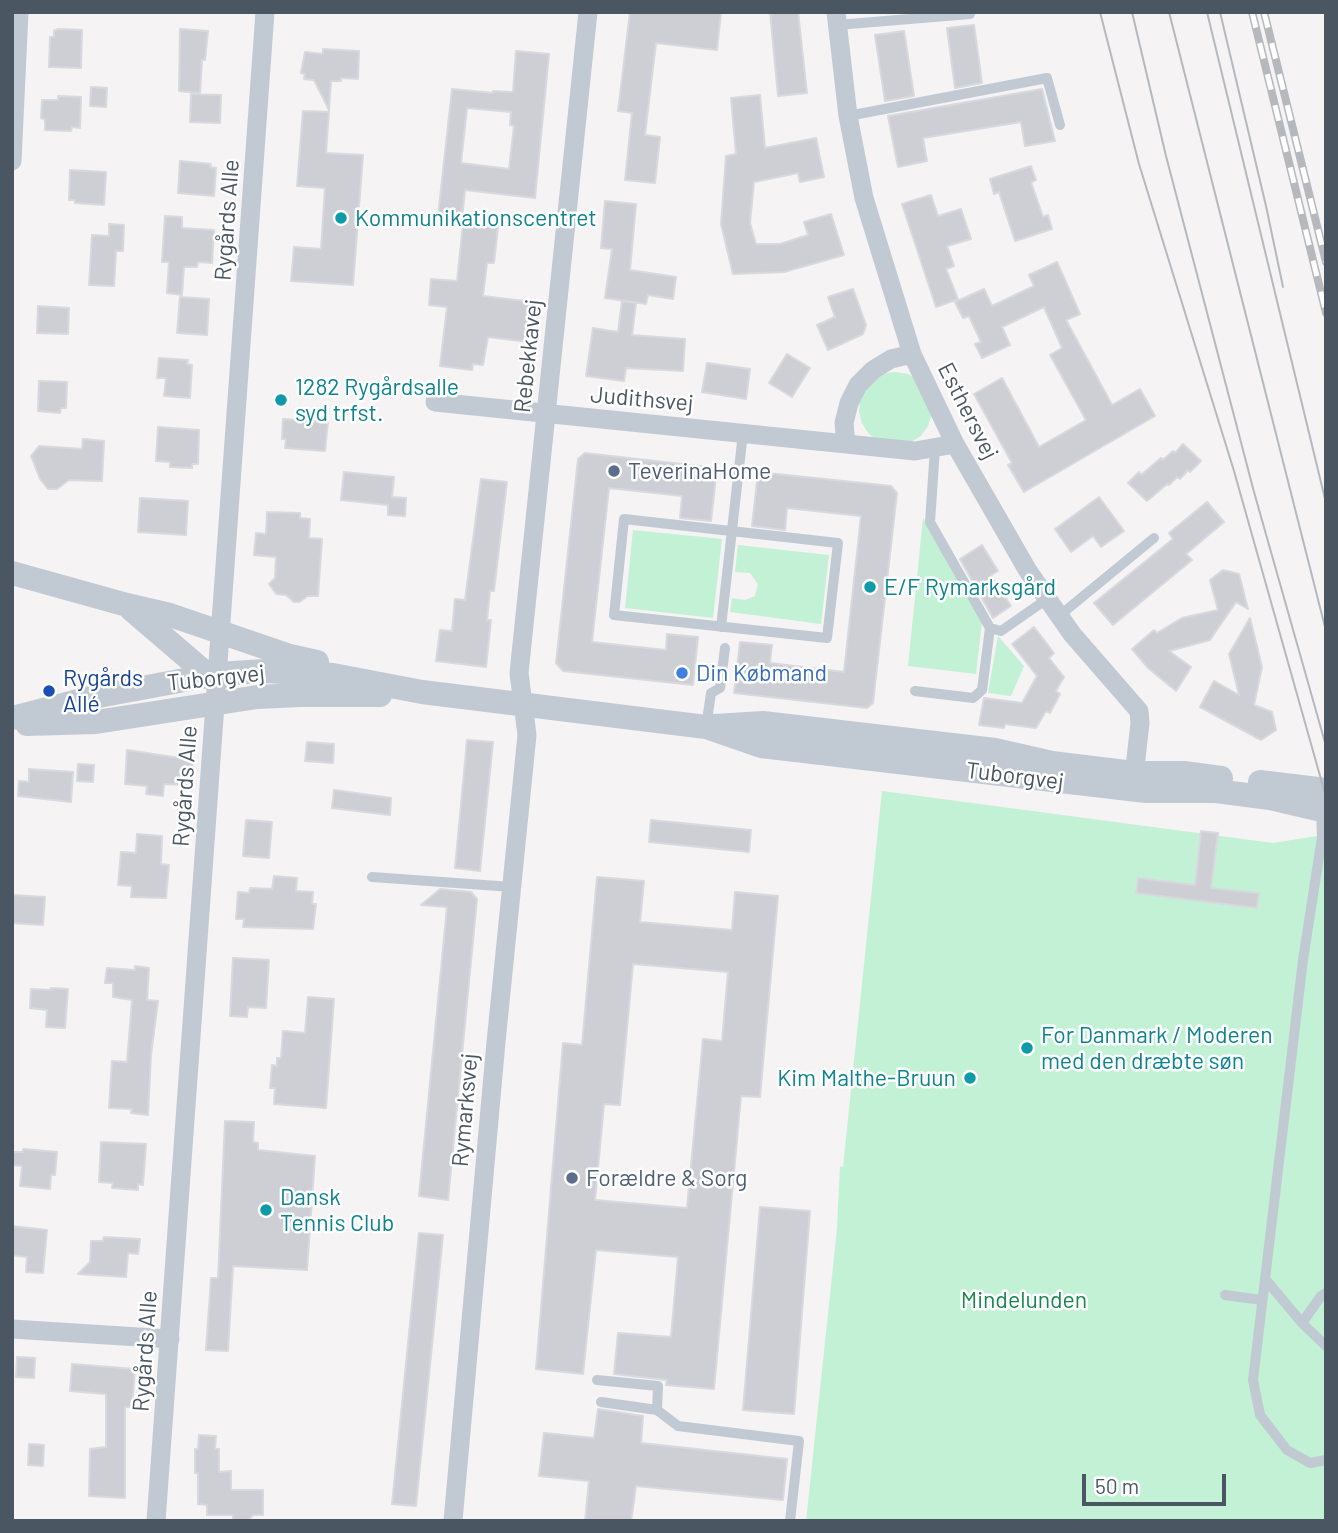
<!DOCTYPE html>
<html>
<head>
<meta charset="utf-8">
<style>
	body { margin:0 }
	#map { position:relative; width:1338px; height:1533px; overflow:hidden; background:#f5f3f3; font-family:Barlow,sans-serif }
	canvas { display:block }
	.frame { position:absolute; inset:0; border:14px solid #4a5661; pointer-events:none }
	.scale { position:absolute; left:1082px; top:1474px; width:144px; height:32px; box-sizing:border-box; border:4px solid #4a5661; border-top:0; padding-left:9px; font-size:21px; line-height:24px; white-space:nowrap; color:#4a5661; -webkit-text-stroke:5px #fff; paint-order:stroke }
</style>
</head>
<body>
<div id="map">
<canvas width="1338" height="1533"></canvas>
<div class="frame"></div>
<div class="scale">50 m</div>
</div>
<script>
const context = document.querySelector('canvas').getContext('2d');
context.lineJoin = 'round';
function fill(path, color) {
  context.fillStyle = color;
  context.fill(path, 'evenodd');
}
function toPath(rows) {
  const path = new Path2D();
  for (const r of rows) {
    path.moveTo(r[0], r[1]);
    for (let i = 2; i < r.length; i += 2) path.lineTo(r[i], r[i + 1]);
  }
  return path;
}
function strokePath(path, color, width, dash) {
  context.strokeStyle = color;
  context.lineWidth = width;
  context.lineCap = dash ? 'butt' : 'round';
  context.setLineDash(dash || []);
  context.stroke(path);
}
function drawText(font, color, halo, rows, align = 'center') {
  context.font = font + ' Barlow,sans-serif';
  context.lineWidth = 5;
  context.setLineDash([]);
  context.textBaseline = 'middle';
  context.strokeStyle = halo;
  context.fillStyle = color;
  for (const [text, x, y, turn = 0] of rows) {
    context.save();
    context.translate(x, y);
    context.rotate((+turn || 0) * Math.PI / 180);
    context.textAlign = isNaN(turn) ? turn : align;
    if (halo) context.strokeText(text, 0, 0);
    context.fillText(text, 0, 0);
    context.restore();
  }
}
fill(toPath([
	[895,372,908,374,919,380,932,414,928,426,921,436,911,442,877,440,868,433,862,423,859,412,860,401,864,390,882,374],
	[923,518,982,622,976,674,908,666],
	[633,530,722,539,713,618,625,608],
	[738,545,829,555,821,624,730,612,732,598,745,600,755,596,758,584,750,573,735,572],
	[998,636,1024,666,1011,696,988,693],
	[882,791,1273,843,1323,835,1326,849,1326,1521,806,1521,837,1229,840,1166,843,1167]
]), '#c3f1d5');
const building = toPath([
	[630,12,721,12,717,50,656,43,645,135,660,137,655,183,625,180,632,113,618,111,630,12],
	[770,12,798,12,807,93,778,96,770,12],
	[974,25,982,83,955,88,947,28,974,25],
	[58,29,82,30,81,68,49,67,50,37,54,37,54,31,58,29],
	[180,29,208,31,205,60,202,60,200,93,179,91,180,29],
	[904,31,914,96,885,101,875,35,904,31],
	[323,49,359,51,358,79,341,78,341,81,331,81,329,110,314,80,304,79,305,74,301,73,305,52,323,54,323,49],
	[516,51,549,54,535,198,465,190,462,219,438,216,452,89,493,93,493,91,513,92,516,51],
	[467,108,511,112,510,125,514,126,509,169,461,163,467,108],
	[91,87,107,88,106,107,90,106,91,87],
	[1042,89,1055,141,1025,146,1021,122,923,138,927,161,898,167,888,116,1042,89],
	[191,94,221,95,220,123,190,122,191,94],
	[760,95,765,148,816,138,824,177,800,182,798,173,754,182,750,223,756,244,780,244,808,235,804,222,831,214,844,255,784,272,733,274,721,224,726,156,736,154,731,98,760,95],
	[58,96,81,97,80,128,72,127,71,131,45,130,45,120,41,118,42,100,58,100,58,96],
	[303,111,329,112,326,153,363,155,353,285,291,281,294,247,321,249,325,188,297,186,303,111],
	[180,161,211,164,210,167,216,168,214,196,178,193,180,161],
	[1031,166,1036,180,1031,182,1043,217,1048,215,1052,229,1015,241,999,192,994,194,990,179,1031,166],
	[70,170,106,172,104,205,75,203,75,200,69,200,70,170],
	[931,195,938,216,961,209,971,239,947,246,954,266,946,269,958,299,936,307,902,204,931,195],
	[605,201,636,204,630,270,676,277,673,299,648,295,646,304,605,298,612,249,601,248,605,201],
	[165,216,182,217,182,228,214,230,212,263,198,262,197,267,184,267,182,295,167,293,169,262,162,262,165,216],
	[109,224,124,225,123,251,116,251,114,286,89,285,92,235,109,236,109,224],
	[463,224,498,227,494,263,487,263,483,296,533,302,529,342,488,337,483,365,473,364,472,370,440,366,447,307,429,305,431,279,457,281,463,224],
	[1057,262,1080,314,1066,320,1112,405,1140,389,1155,416,1024,492,1008,465,1012,463,974,394,1002,378,1039,447,1086,420,1050,355,1062,348,1044,307,1002,327,1010,345,982,358,975,344,981,342,969,316,963,318,955,302,984,289,992,306,1034,286,1029,275,1057,262],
	[853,289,866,325,863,334,828,350,817,325,835,317,828,297,853,289],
	[180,297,209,299,207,335,177,333,180,297],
	[622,301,636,303,632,335,685,339,683,371,626,368,624,381,586,376,593,328,618,332,622,301],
	[38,306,69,308,68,334,37,333,38,306],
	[787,354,810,368,792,397,769,383,787,354],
	[159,358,188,360,187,364,192,365,190,398,164,396,166,378,157,378,159,358],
	[707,363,750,369,746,399,702,392,707,363],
	[39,381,67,382,66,408,61,408,60,413,38,411,39,381],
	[283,419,328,422,325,451,285,448,286,439,282,439,283,419],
	[158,427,199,430,198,464,192,464,192,468,170,467,170,462,156,461,158,427],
	[83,439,104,441,102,481,69,480,57,489,48,489,40,479,31,456,39,446,82,449,83,439],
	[1183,444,1201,461,1190,472,1188,470,1180,479,1177,477,1169,485,1167,484,1147,501,1128,483,1139,472,1141,475,1161,458,1163,460,1173,451,1175,453,1183,444],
	[585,453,717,468,711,521,680,518,682,496,609,488,592,642,666,650,667,634,698,637,693,685,563,671,556,663,578,459,585,453],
	[344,472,394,477,392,497,406,498,405,516,388,515,388,505,341,500,344,472],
	[758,472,891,486,897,493,873,703,867,708,734,693,740,642,772,645,770,663,844,672,861,516,787,508,785,530,752,526,758,472],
	[481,479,507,482,494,591,490,591,487,620,491,620,486,667,436,661,440,630,452,631,455,599,465,600,481,479],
	[1099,497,1124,531,1101,547,1093,536,1071,552,1055,529,1099,497],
	[140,498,188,501,186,535,138,532,140,498],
	[1207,502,1224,522,1186,554,1192,560,1113,625,1094,603,1173,539,1169,533,1207,502],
	[267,512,300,513,300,518,310,519,309,538,322,539,318,596,308,596,299,602,294,602,286,595,276,594,269,584,275,578,276,557,254,555,256,533,266,534,267,512],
	[982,545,998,571,991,575,1011,606,993,618,960,559,982,545],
	[1223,570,1239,574,1248,609,1236,602,1210,640,1169,651,1191,667,1176,691,1148,668,1132,649,1154,630,1157,633,1182,618,1218,610,1210,580,1223,570],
	[1250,618,1262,667,1254,705,1272,712,1276,730,1261,740,1200,707,1214,681,1239,695,1229,654,1250,618],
	[1034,627,1054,653,1049,658,1064,677,1056,691,1060,694,1050,713,1046,711,1036,728,1005,724,1004,728,979,725,984,698,1022,703,1037,676,1012,644,1034,627],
	[467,740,493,742,480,871,455,868,467,740],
	[307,742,334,744,333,763,305,761,307,742],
	[127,750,193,760,191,785,164,784,163,796,146,794,147,786,125,784,127,750],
	[78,764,94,765,93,782,77,781,78,764],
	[29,769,73,772,71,802,18,796,19,781,29,782,29,769],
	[334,790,391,798,390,815,332,808,334,790],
	[246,820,272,822,269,858,243,856,246,820],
	[651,820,751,830,749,852,649,842,651,820],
	[1201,831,1218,833,1211,888,1259,893,1257,908,1136,893,1138,878,1195,885,1201,831],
	[137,834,162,836,161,864,169,865,166,898,131,897,132,886,118,885,121,852,136,853,137,834],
	[274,876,297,878,296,891,313,892,312,904,316,904,313,929,243,927,244,919,236,919,238,892,249,893,250,888,272,889,274,876],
	[597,877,644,881,640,922,732,930,735,892,778,896,760,1097,741,1096,714,1389,666,1385,667,1380,614,1374,618,1333,671,1337,678,1257,596,1250,583,1374,536,1369,563,1043,582,1045,597,877],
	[633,964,728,972,722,1041,703,1039,687,1208,595,1200,604,1104,620,1105,633,964],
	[440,889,471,892,477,899,448,1200,419,1196,447,907,421,905,440,889],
	[12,895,45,897,43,925,12,923,12,895],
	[233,958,269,960,266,1008,248,1007,247,1017,230,1016,233,958],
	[135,966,149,968,147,1000,158,1001,151,1055,148,1115,131,1113,132,1109,109,1108,112,1061,127,1062,132,1000,113,997,113,983,105,983,107,968,135,970,135,966],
	[51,988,68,989,65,1028,46,1027,47,1010,30,1008,31,989,50,990,51,988],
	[308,997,334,999,326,1108,274,1104,275,1088,270,1088,272,1065,277,1066,277,1058,281,1058,283,1031,305,1033,308,997],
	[225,1121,254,1122,253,1142,258,1143,258,1150,315,1156,307,1270,233,1266,228,1351,206,1350,211,1278,218,1278,225,1121],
	[101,1142,146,1144,143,1185,138,1184,138,1190,112,1188,113,1183,99,1182,101,1142],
	[23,1149,57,1152,55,1175,51,1175,50,1189,20,1186,22,1166,12,1165,12,1152,23,1152,23,1149],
	[760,1207,810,1211,794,1414,743,1410,760,1207],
	[12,1226,47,1230,43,1273,26,1272,27,1257,12,1255,12,1226],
	[419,1233,443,1235,416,1506,392,1504,419,1233],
	[104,1237,140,1239,138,1254,128,1253,126,1277,78,1274,90,1262,91,1241,103,1241,104,1237],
	[17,1357,35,1358,34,1378,16,1377,17,1357],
	[72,1364,135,1369,132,1407,125,1407,125,1498,89,1496,90,1449,106,1447,106,1394,70,1391,72,1364],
	[598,1409,643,1416,641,1443,787,1459,783,1500,636,1486,631,1521,585,1521,589,1481,539,1476,544,1433,594,1438,598,1409],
	[199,1435,216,1436,215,1449,219,1449,219,1472,231,1471,231,1490,263,1490,263,1515,253,1515,248,1521,233,1521,233,1515,207,1515,207,1505,198,1504,198,1473,195,1473,195,1449,198,1449,199,1435],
	[29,1444,44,1445,43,1466,28,1465,29,1444]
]);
fill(building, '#cdcfd5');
strokePath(building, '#d7d9de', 2);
strokePath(toPath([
	[837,25,970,14],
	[848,116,1047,78,1060,125],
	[624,519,838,543,827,638,614,615,624,519],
	[1059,616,1154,538],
	[721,627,743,433],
	[990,628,1001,631,1047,599],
	[915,691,973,698,982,690,990,628,930,522,935,448],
	[706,727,711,693,720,688,725,648],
	[1321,811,1322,837,1303,960,1253,1380,1260,1415,1287,1450,1310,1463,1326,1460],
	[372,877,512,887],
	[1267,1281,1302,1323,1326,1346],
	[1225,1295,1262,1300],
	[1302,1323,1321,1296,1326,1293],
	[597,1380,658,1386,657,1410],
	[601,1402,657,1410,678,1426,799,1441,790,1521]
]), '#c1cad2', 10);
strokePath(toPath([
	[836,12,848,116,864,198,912,354,955,444,1028,571,1072,634,1139,711,1140,723,1133,785],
	[12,161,19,12],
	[435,402,915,451,955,444],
	[846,444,844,423,849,403,858,385,873,370,891,359,912,354],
	[12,1329,170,1339],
	[156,1521,265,12],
	[453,1521,496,1042,527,735,519,673,588,12]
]), '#c1cad2', 19);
strokePath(toPath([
	[12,573,127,605,170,615,290,656,317,662],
	[132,610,216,682],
	[12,718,93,697,217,674,265,671,333,675,422,692,706,727,761,746,1146,791,1216,791,1270,798,1326,811],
	[27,724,96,722,257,697,300,695,380,695],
	[715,726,763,723,995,750,1052,763,1134,773,1184,773,1221,778],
	[1260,782,1326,790]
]), '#c1cad2', 24);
strokePath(toPath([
	[1100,12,1139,164,1234,471,1326,797],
	[1132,12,1166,156,1254,492,1326,746],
	[1169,12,1326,631],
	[1207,12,1326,503],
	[1220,12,1266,206,1283,287]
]), '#b5b8bd', 2);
const rail = toPath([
	[1252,12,1326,313],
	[1264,12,1326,262]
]);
strokePath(rail, '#b5b8bd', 8);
strokePath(rail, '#fff', 5, [16]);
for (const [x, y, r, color] of [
	[341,218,7,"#0f9aa8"],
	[281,400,7,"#0f9aa8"],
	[614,471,7,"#5c6f8a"],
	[870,587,7,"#0f9aa8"],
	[682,673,7,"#3f7fe0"],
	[49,691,7,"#1a4fb4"],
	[1027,1048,7,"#0f9aa8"],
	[970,1078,7,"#0f9aa8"],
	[572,1178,7,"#5c6f8a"],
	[266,1210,7,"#0f9aa8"]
]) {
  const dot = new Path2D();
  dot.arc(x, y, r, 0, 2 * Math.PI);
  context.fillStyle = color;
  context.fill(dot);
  strokePath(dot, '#fff', 2.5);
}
drawText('23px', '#0d838f', '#fff', [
	["Kommunikationscentret",355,218],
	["1282 Rygårdsalle",295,387],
	["syd trfst.",295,413],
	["E/F Rymarksgård",884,587],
	["For Danmark / Moderen",1041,1035],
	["med den dræbte søn",1041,1061],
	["Kim Malthe-Bruun",956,1078,"right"],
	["Dansk",280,1197],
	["Tennis Club",280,1223]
], 'left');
drawText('23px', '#4a5661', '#fff', [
	["Rygårds Alle",227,220,-86],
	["Rebekkavej",528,356,-84],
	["Judithsvej",642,399,5],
	["Esthersvej",968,411,63],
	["Tuborgvej",216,678,-6],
	["Tuborgvej",1015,776,7],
	["Rygårds Alle",185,786,-86],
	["Rymarksvej",465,1110,-85],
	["Rygårds Alle",145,1351,-86]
]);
drawText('23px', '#4e5e75', '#fff', [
	["TeverinaHome",628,471],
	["Forældre & Sorg",586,1178]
], 'left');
drawText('23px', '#366cbe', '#fff', [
	["Din Købmand",696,673]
], 'left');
drawText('23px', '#164399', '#fff', [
	["Rygårds",63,678],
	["Allé",63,704]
], 'left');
drawText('23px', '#17864f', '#fff', [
	["Mindelunden",1024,1300]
]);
</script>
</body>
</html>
